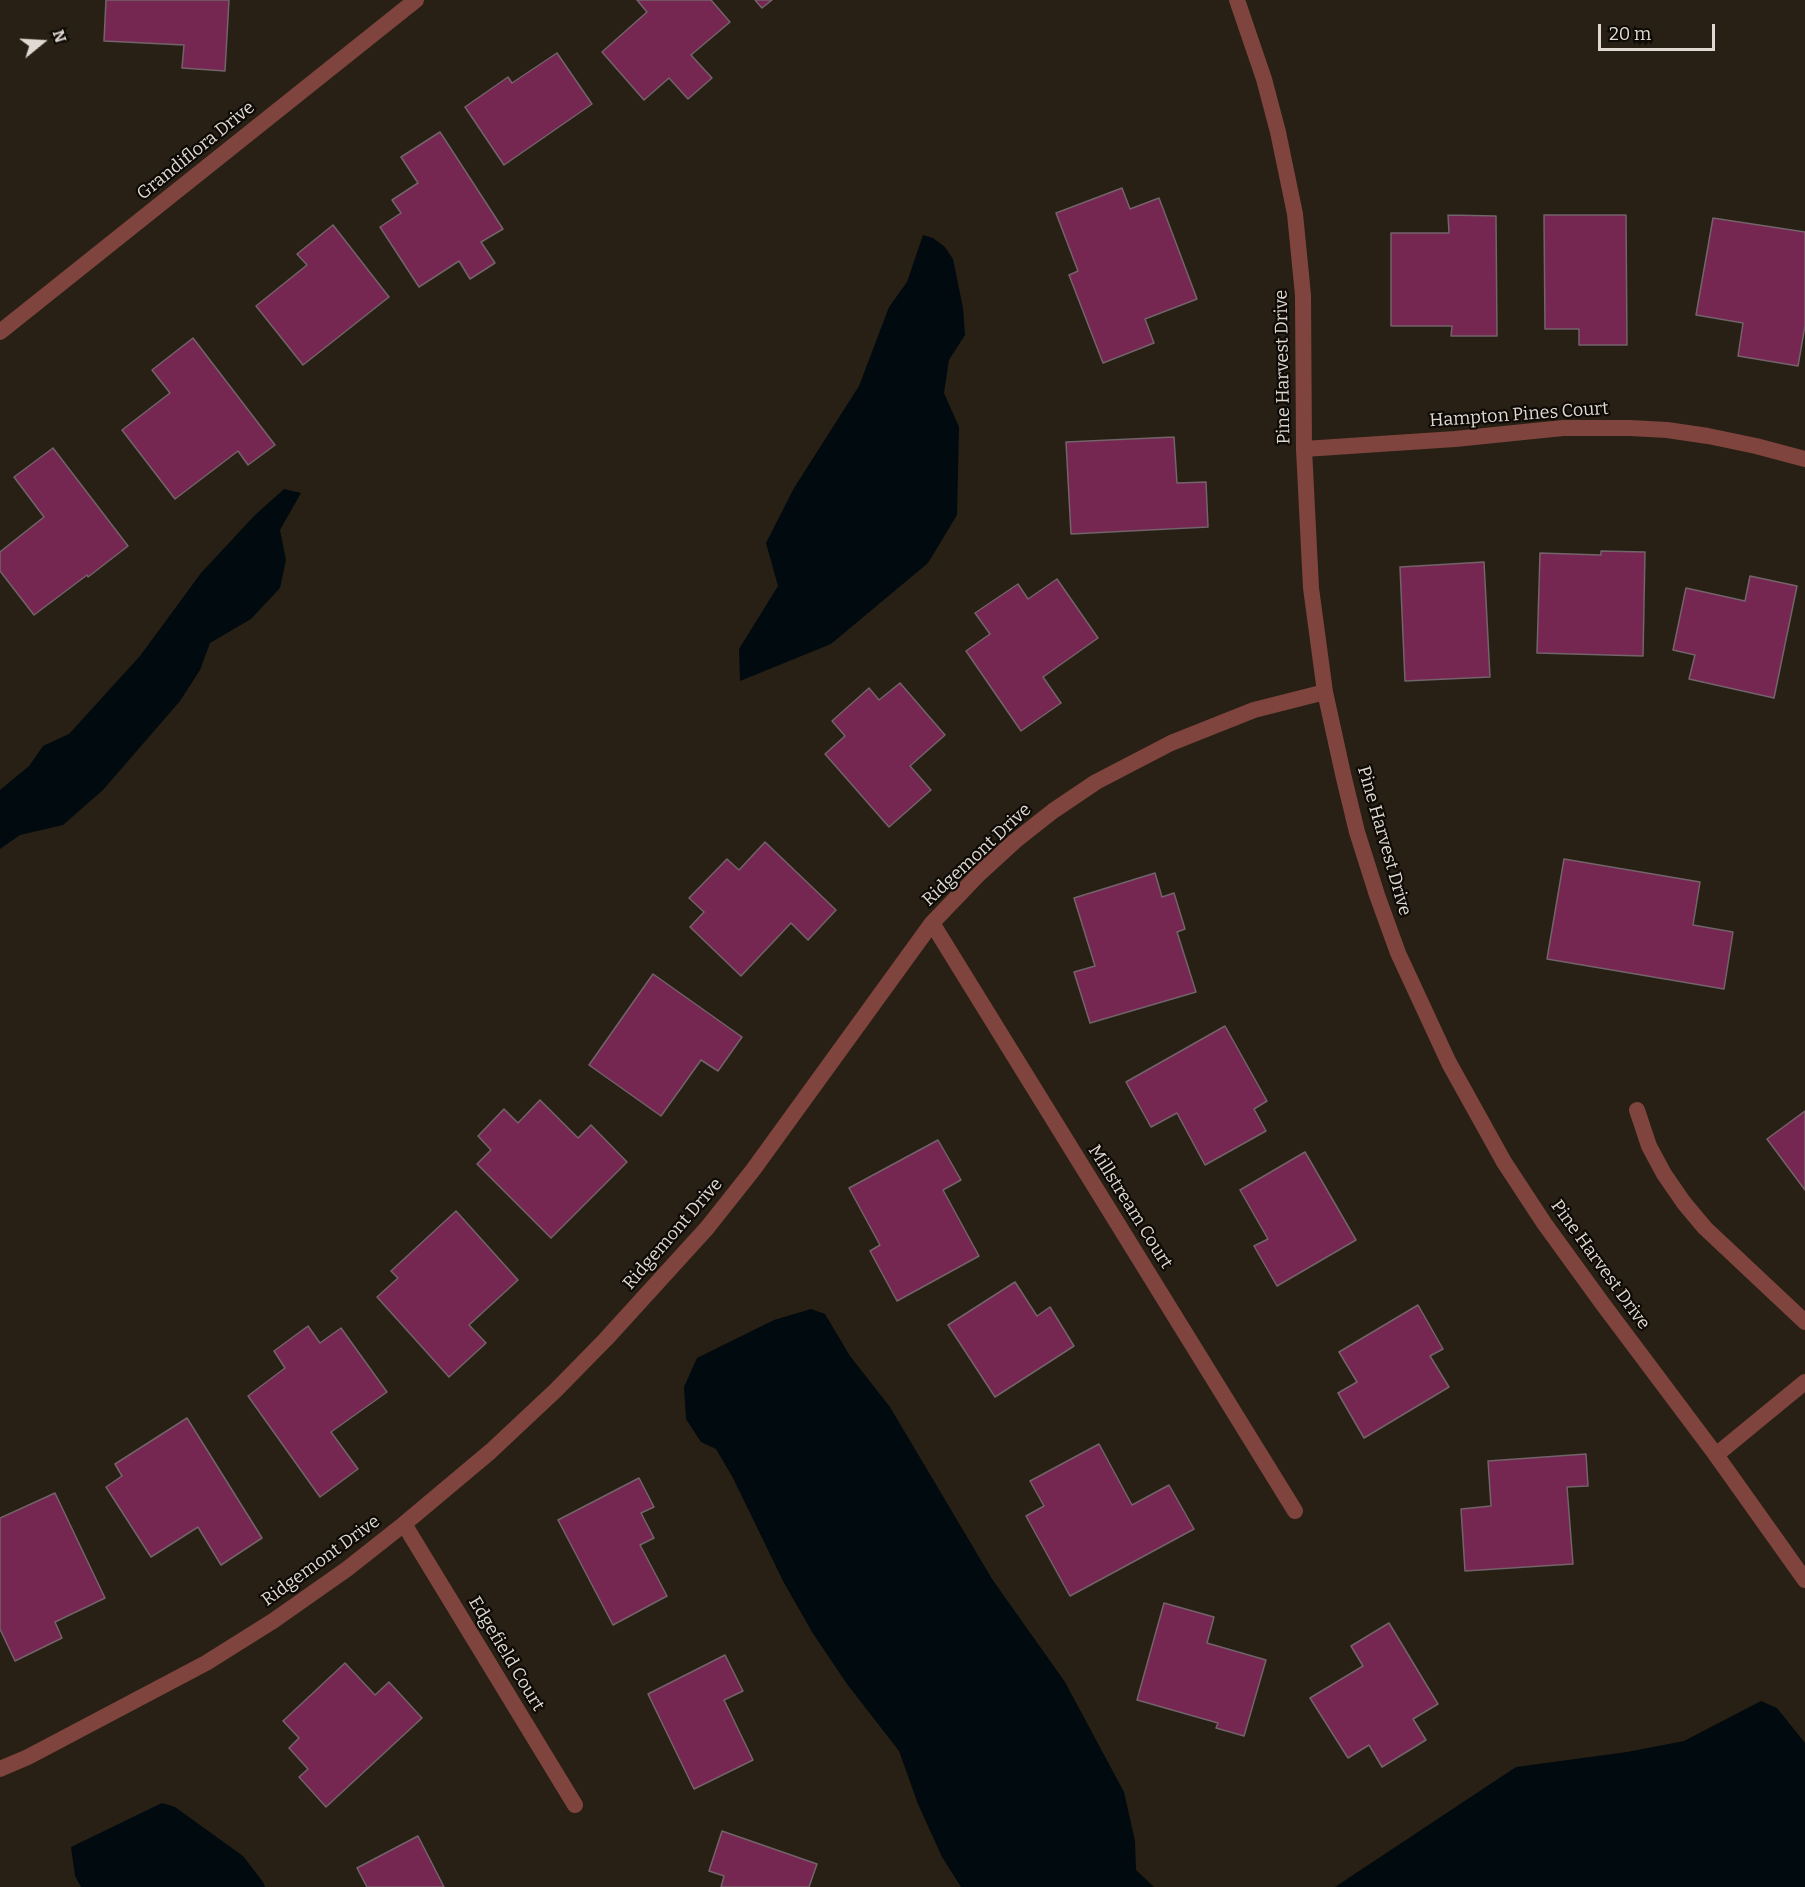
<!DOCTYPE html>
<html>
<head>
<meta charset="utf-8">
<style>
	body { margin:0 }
	#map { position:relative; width:1805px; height:1887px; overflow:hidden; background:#282014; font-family:Bitter,serif }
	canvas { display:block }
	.north { position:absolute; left:12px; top:12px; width:60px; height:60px; -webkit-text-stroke:4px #0e0a06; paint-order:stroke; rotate:72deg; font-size:16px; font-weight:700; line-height:24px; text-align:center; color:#dfd9d2 }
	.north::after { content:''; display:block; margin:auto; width:21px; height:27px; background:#dfd9d2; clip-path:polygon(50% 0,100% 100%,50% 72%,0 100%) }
	.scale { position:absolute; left:1598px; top:24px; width:117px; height:27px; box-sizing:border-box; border:3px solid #dfd9d2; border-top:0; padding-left:8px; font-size:18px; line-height:21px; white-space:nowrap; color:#dfd9d2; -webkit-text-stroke:4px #0e0a06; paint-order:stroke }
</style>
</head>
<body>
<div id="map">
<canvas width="1805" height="1887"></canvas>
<div class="north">N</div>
<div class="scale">20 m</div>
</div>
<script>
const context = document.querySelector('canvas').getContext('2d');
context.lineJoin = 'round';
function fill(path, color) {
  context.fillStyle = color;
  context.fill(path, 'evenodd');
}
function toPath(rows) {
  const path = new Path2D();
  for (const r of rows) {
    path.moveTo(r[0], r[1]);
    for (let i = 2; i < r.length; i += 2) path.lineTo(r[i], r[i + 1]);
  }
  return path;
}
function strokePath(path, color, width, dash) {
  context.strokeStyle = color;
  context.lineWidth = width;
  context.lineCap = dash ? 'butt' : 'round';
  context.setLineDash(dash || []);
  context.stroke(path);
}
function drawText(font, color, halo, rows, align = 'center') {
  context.font = font + ' Bitter,serif';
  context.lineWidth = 4.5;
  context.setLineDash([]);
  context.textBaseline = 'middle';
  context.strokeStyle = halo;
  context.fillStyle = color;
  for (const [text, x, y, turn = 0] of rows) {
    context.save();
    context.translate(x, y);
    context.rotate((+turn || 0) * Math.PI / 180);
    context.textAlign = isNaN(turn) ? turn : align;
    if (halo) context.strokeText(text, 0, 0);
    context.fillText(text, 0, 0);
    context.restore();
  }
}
fill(toPath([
	[923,235,933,238,945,247,953,259,963,308,965,335,949,360,944,393,959,427,957,515,928,563,831,644,740,681,739,649,778,586,766,543,794,488,859,386,889,307,907,282],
	[284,489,301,493,280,530,286,560,280,588,251,619,210,643,200,670,180,701,103,790,63,825,20,835,0,849,0,790,29,766,43,746,69,734,140,656,201,573,255,515],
	[811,1309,825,1314,850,1356,890,1407,992,1579,1065,1682,1124,1792,1135,1841,1136,1870,1154,1887,961,1887,942,1857,918,1804,899,1751,847,1684,812,1632,783,1581,733,1478,716,1449,701,1442,686,1419,684,1387,697,1358,774,1320],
	[1761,1701,1777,1708,1805,1743,1805,1887,1335,1887,1516,1767,1627,1752,1684,1741],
	[162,1803,175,1807,243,1856,263,1882,265,1887,81,1887,75,1876,71,1847]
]), '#000a0f');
const building = toPath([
	[106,0,229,0,225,71,182,68,184,45,104,41,106,0],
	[637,0,711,0,730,22,691,55,712,78,688,99,669,78,644,100,602,52,647,12,637,0],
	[755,0,772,0,762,8,755,0],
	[557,53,592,104,504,165,465,107,508,77,512,83,557,53],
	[440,132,503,229,481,242,495,263,470,279,459,261,419,287,380,227,401,213,392,200,418,183,401,157,440,132],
	[1122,188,1130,209,1159,198,1197,299,1145,319,1154,343,1103,363,1069,275,1078,271,1056,213,1122,188],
	[1448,215,1496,216,1497,336,1451,336,1452,326,1391,326,1391,233,1449,233,1448,215],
	[1544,215,1626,215,1627,345,1579,345,1579,329,1545,329,1544,215],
	[1713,218,1805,232,1805,326,1798,366,1738,356,1743,323,1696,315,1713,218],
	[333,225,389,297,303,365,256,306,307,265,297,254,333,225],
	[193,338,275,445,248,465,238,451,175,499,122,430,170,393,152,370,193,338],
	[1174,437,1177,483,1206,482,1208,527,1071,534,1066,442,1174,437],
	[53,448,128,546,88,577,87,575,34,615,0,571,0,552,44,517,14,477,53,448],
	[1601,551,1645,552,1643,656,1537,653,1540,553,1601,555,1601,551],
	[1484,562,1490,677,1405,681,1400,567,1484,562],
	[1750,576,1797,586,1774,698,1689,679,1695,655,1673,650,1686,588,1745,601,1750,576],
	[1057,579,1098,638,1043,677,1061,703,1021,731,966,651,990,634,975,613,1018,584,1028,599,1057,579],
	[900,683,945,735,910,766,931,790,889,827,825,754,845,736,832,721,869,688,879,700,900,683],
	[765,842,836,910,808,940,791,923,741,976,690,927,704,912,689,898,727,859,739,870,765,842],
	[1564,859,1700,882,1693,925,1733,932,1724,989,1547,959,1564,859],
	[1155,873,1162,897,1174,893,1185,929,1177,932,1196,992,1090,1023,1074,972,1095,966,1074,898,1155,873],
	[653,974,742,1037,718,1071,701,1060,661,1116,589,1065,653,974],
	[1225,1026,1267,1101,1254,1109,1266,1131,1205,1165,1177,1113,1151,1127,1126,1082,1225,1026],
	[540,1100,578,1138,591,1125,627,1162,551,1238,477,1164,491,1150,478,1136,504,1109,518,1123,540,1100],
	[1805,1111,1805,1190,1767,1139,1805,1111],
	[938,1140,961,1180,943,1190,979,1256,897,1301,870,1251,880,1245,849,1188,938,1140],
	[1305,1152,1356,1240,1277,1286,1254,1246,1268,1239,1240,1190,1305,1152],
	[456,1211,518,1280,469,1325,486,1343,449,1377,377,1297,398,1278,391,1271,456,1211],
	[1015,1282,1037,1316,1050,1307,1074,1346,995,1397,948,1325,1015,1282],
	[1418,1305,1443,1349,1430,1356,1449,1387,1364,1438,1338,1393,1357,1382,1339,1352,1418,1305],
	[308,1326,320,1343,341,1328,387,1392,331,1432,358,1469,320,1497,248,1396,285,1368,274,1351,308,1326],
	[187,1418,262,1538,221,1565,198,1527,151,1557,106,1487,122,1476,115,1464,187,1418],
	[1099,1444,1132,1505,1169,1485,1194,1529,1070,1596,1026,1516,1044,1506,1030,1481,1099,1444],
	[1586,1454,1588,1486,1567,1487,1573,1564,1465,1571,1461,1509,1491,1506,1488,1461,1586,1454],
	[639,1478,654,1507,641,1513,654,1538,640,1545,667,1596,613,1625,558,1520,639,1478],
	[55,1493,105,1598,55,1622,62,1638,15,1661,0,1629,0,1518,55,1493],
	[1164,1603,1214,1617,1207,1643,1266,1660,1244,1736,1216,1728,1218,1723,1137,1700,1164,1603],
	[1389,1623,1438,1704,1413,1719,1426,1740,1382,1767,1369,1745,1348,1758,1310,1698,1363,1666,1351,1646,1389,1623],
	[725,1655,743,1691,724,1700,753,1760,694,1789,648,1694,725,1655],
	[345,1663,375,1695,389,1682,422,1718,326,1807,299,1777,308,1769,289,1748,299,1738,283,1721,345,1663],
	[722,1831,817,1864,809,1887,721,1887,724,1876,709,1871,722,1831],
	[418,1836,444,1887,367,1887,357,1868,418,1836]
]);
fill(building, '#752751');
strokePath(building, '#73636a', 1.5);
strokePath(toPath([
	[1304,449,1455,439,1563,428,1630,428,1667,430,1708,436,1756,446,1805,459],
	[932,923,1295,1511],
	[1637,1110,1649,1146,1664,1174,1684,1203,1705,1228,1805,1322],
	[1716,1455,1805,1382],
	[404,1524,575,1805],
	[0,1769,28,1757,206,1663,273,1621,347,1569,404,1524,491,1451,556,1390,606,1339,707,1228,753,1170,932,923,979,874,1015,841,1053,811,1096,782,1171,743,1254,710,1325,692]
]), '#7e443d', 16);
strokePath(toPath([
	[1237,0,1264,79,1278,132,1295,214,1303,295,1304,449,1311,588,1325,692,1343,774,1357,832,1377,895,1398,953,1449,1063,1504,1162,1544,1223,1602,1303,1716,1455,1805,1580],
	[0,332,416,0]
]), '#7e443d', 16);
drawText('18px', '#dfd9d2', '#0e0a06', [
	["Grandiflora Drive",196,151,-39],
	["Pine Harvest Drive",1283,367,-91],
	["Hampton Pines Court",1519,415,-4],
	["Pine Harvest Drive",1384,841,74],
	["Ridgemont Drive",977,855,-43],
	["Millstream Court",1130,1207,58],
	["Ridgemont Drive",673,1234,-49],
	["Pine Harvest Drive",1600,1265,54],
	["Ridgemont Drive",321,1561,-36],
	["Edgefield Court",506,1654,59]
]);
</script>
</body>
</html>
